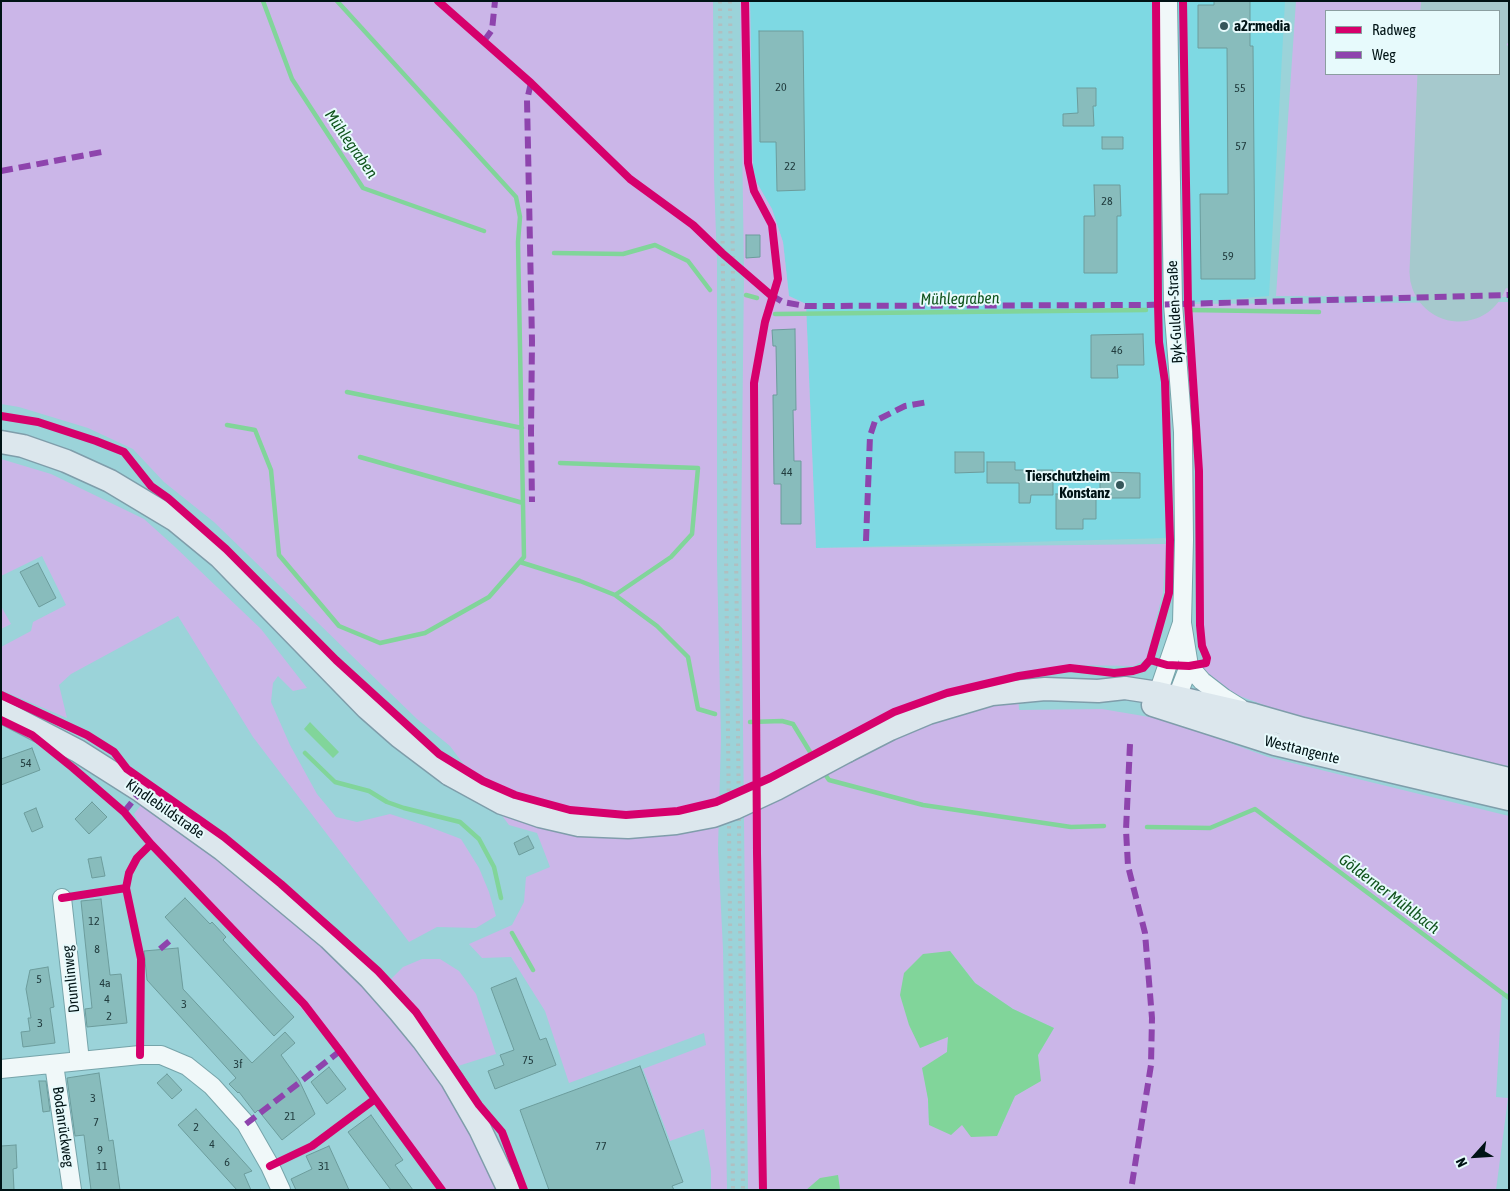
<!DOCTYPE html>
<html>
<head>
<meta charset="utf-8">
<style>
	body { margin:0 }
	#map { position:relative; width:1510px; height:1191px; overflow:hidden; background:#9bd3d9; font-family:"Asap Condensed",sans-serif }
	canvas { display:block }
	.frame { position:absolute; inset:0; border:2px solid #001315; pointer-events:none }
	.legend { position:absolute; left:1325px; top:10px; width:175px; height:65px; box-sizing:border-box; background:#e7fafc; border:1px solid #8b9ea0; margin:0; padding:6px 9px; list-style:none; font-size:15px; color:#001315 }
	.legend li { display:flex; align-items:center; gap:10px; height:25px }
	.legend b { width:25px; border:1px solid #8b9ea0 }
	.north { position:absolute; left:1450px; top:1131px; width:50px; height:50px; -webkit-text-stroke:4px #e7fafc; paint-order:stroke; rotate:244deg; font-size:14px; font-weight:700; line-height:20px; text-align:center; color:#001315 }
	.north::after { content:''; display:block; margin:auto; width:18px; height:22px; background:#001315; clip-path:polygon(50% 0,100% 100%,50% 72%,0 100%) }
</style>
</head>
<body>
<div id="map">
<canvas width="1510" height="1191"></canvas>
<div class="frame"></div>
<ul class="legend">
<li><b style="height:6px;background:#d6006c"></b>Radweg</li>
<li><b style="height:6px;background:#8e44ad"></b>Weg</li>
</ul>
<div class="north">N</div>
</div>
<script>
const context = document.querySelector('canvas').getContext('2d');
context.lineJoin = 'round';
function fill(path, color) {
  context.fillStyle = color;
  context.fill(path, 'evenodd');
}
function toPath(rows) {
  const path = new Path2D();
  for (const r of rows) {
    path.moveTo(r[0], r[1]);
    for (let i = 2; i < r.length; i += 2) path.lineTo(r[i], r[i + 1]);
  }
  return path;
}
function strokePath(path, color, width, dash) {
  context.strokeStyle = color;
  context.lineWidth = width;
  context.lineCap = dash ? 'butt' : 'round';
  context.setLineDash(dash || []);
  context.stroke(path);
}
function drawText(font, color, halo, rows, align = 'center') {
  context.font = font + ' "Asap Condensed",sans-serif';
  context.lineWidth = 4;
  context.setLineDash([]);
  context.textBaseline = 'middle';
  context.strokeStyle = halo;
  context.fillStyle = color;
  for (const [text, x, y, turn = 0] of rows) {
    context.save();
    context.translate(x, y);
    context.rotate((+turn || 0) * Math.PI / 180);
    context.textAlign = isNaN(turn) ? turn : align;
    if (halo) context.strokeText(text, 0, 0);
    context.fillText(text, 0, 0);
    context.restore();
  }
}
fill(toPath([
	[750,1,1285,1,1269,296,1173,304,1165,428,1166,538,816,548,806,304,789,296,783,242,772,209,757,183,753,169]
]), '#7ed9e3');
fill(toPath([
	[1,1,713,1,714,179,717,262,717,562,721,738,718,849,723,949,727,1190,711,1190,711,1171,704,1129,670,1141,643,1069,706,1045,704,1033,569,1083,545,1011,511,957,482,958,469,944,512,925,524,902,526,877,550,867,537,833,509,825,450,746,417,719,214,522,164,482,133,449,88,428,19,407,1,404],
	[740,1,750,1,753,169,757,183,772,209,783,242,789,296,806,304,816,548,1166,544,1163,592,1146,659,1134,666,1071,665,1017,672,1019,710,1102,709,1167,720,1268,757,1509,816,1509,993,1502,993,1496,1097,1508,1098,1496,1190,840,1190,838,1175,806,1190,748,1190,741,542,744,272],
	[950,951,975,983,1013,1009,1054,1028,1038,1055,1040,1081,1015,1096,997,1136,962,1125,929,1125,928,1099,923,1069,947,1052,948,1036,920,1048],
	[1296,1,1509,1,1509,297,1276,296],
	[1326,11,1499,11,1499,74,1326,74],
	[1509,302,1509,766,1486,763,1302,719,1234,694,1213,683,1189,666,1205,663,1207,658,1202,646,1200,625,1199,471,1188,304],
	[1,459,51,474,144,519,174,546,261,629,307,688,293,691,278,676,273,683,271,702,290,745,317,794,336,817,357,822,390,814,427,826,461,839,479,868,489,892,496,916,476,928,437,927,409,942,253,737,178,616,71,674,59,685,67,718,1,690,1,647,31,631,33,622,66,605,42,556,1,576],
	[1,606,11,624,1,629],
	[144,801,222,849,400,1012,509,1190,442,1190,358,1077,266,966,151,844,134,814],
	[422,959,440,959,459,971,476,994,496,1054,458,1066,424,1019,391,979,403,967]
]), '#cbb6e8');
fill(toPath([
	[310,722,339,752,333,758,304,729],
	[950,951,975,983,1013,1009,1054,1028,1038,1055,1041,1081,1015,1096,997,1136,971,1137,962,1125,951,1135,929,1125,928,1099,922,1068,947,1052,948,1037,920,1048,909,1025,900,995,904,973,923,954],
	[838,1175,840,1190,806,1190,820,1178]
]), '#81d59a');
strokePath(toPath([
	[263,1,292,79,363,188,484,231],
	[554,253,623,254,655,245,688,261,710,290],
	[746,295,757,298],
	[1189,310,1319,312],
	[775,314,1146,310],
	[347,392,522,428],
	[227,425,255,430,271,470,279,555,339,626,380,643,425,633,489,597,524,557,518,242,520,217,516,197,337,1],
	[360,457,523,503],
	[560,463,698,468,692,534,671,557,615,595],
	[520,562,580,581,615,595,657,626,688,657,698,709,715,714],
	[750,722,782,721,793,724,815,760],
	[305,753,335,782,369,791,387,802,404,808,460,822,479,839,494,867,501,898],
	[822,770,829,780,923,805,1071,827,1104,826],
	[1147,827,1210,828,1255,809,1509,998],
	[512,933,533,970]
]), '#81d59a', 4.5);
strokePath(toPath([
	[1459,272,1509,268]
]), '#a6c9cd', 40);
strokePath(toPath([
	[1470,11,1471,1],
	[1459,272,1467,74]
]), '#a6c9cd', 99);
const building = toPath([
	[1214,1,1250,1,1250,46,1253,46,1255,279,1201,279,1200,194,1228,194,1227,48,1198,48,1198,5,1214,5,1214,1],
	[759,31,803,31,805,190,777,191,776,142,760,142,759,31],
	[1077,88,1096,88,1096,106,1093,106,1094,126,1063,126,1063,114,1078,113,1077,88],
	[1102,137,1123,137,1123,149,1102,149,1102,137],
	[1094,185,1120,185,1121,216,1117,216,1117,273,1084,273,1084,216,1095,216,1094,185],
	[746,235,760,235,760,257,746,258,746,235],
	[795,329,796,410,793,410,794,461,801,461,801,524,781,524,781,484,774,484,773,395,777,395,776,346,773,346,772,330,795,329],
	[1143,334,1144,365,1117,365,1118,378,1091,378,1091,335,1143,334],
	[955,452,984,452,984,472,955,473,955,452],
	[987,462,1015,462,1015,470,1053,470,1053,495,1031,495,1030,503,1019,503,1019,483,987,483,987,462],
	[1100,472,1140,473,1140,498,1100,498,1100,472],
	[1056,494,1096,494,1096,519,1083,519,1083,529,1056,529,1056,494],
	[38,563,56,598,39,607,20,572,38,563],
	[32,748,40,770,1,785,1,759,32,748],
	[92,802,107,817,89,834,75,819,92,802],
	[36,808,43,827,32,832,24,813,36,808],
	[528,836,534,848,519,855,514,843,528,836],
	[101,857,105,876,92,878,88,859,101,857],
	[185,898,210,924,212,922,226,937,223,940,294,1017,274,1036,165,917,185,898],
	[101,899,110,975,121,974,127,1023,87,1027,85,1009,92,1008,81,901,101,899],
	[178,948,183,989,252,1063,285,1032,295,1043,281,1055,299,1080,315,1114,282,1140,258,1110,255,1113,239,1092,238,1093,229,1084,236,1078,147,980,144,951,178,948],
	[48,967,54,1007,50,1008,55,1043,23,1047,21,1032,30,1031,28,1018,31,1018,26,989,30,970,48,967],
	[516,978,540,1040,546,1038,556,1065,495,1089,488,1071,504,1065,500,1055,514,1050,491,988,516,978],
	[640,1066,683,1182,672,1186,674,1190,549,1190,520,1110,640,1066],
	[329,1067,346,1089,327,1104,311,1082,329,1067],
	[99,1073,109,1141,113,1140,120,1190,91,1190,84,1135,75,1136,67,1078,99,1073],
	[167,1074,182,1090,172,1099,157,1083,167,1074],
	[39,1081,46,1081,50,1111,43,1112,39,1081],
	[196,1109,252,1171,244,1174,251,1190,237,1190,178,1125,196,1109],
	[371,1115,403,1160,395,1165,413,1190,391,1190,348,1132,371,1115],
	[16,1145,17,1168,13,1169,14,1190,1,1190,1,1146,16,1145],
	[329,1146,349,1190,296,1190,291,1179,312,1169,306,1156,329,1146]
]);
fill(building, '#88bcbc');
strokePath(building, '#6c9c9c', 1);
const minor = toPath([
	[1168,1,1173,304,1183,432,1184,540,1182,623,1189,666,1177,697,1164,708,1158,693,1182,623],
	[1189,666,1202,681,1224,698,1240,708],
	[62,898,80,1061],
	[54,1064,72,1190],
	[1,1069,140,1055,161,1055,187,1066,212,1086,246,1124,270,1166,281,1190]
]);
const major = toPath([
	[1,442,23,446,66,461,110,481,175,520,220,557,367,708,400,737,449,774],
	[1153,705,1275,744,1509,799],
	[1,711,78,751,141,791,222,849,329,938,370,978,400,1012,423,1040,452,1080,480,1129,509,1190],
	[847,751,890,729,928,713,992,694,1045,689,1098,691,1125,688,1158,693,1254,715,1303,729,1509,779]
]);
strokePath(minor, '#76a4aa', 20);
strokePath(major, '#7f9daa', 25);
strokePath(minor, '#f0f8f9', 18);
strokePath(major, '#dce7ed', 22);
strokePath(toPath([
	[720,1,733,1190],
	[730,1,743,1190]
]), '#b0bfc1', 4, [2.5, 5]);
const majorBridge = toPath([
	[449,774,502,803,540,816,579,825,628,827,676,823,713,816,735,808,776,789,847,751]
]);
strokePath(majorBridge, '#7f9daa', 25, []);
strokePath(majorBridge, '#dce7ed', 22);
strokePath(toPath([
	[484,41,492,30,495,1],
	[531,83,527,100,532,341,531,432,532,502],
	[1,171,102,152],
	[771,295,783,302,805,306,1144,305,1509,295],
	[866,541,870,436,875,421,905,406,928,402],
	[1130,744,1126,830,1128,866,1145,933,1152,1018,1151,1065,1131,1190],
	[124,812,141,791],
	[160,949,173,938],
	[246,1124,340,1051]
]), '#8e44ad', 6, [12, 6]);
strokePath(toPath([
	[438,1,531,83,630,179,693,225,722,253,773,297],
	[745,1,748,163,754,191,772,225,778,279,765,322,754,383,757,853,763,1190],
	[1,416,38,422,96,441,124,452,151,486,168,498,226,549,336,660,439,754,483,781,515,795,570,810,626,815,678,811,716,802,770,778,894,712,947,693,1019,676,1070,668,1114,673,1133,671,1143,668,1150,660,1167,665,1189,666,1206,663,1207,658,1202,646,1200,625,1199,471,1188,304,1183,1],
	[1150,660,1169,593,1170,540,1165,382,1159,342,1158,304,1156,1],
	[1,695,87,735,114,752,127,769,224,837,281,884,378,971,416,1012,479,1105,502,1132,524,1190],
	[1,720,32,735,73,768,124,812,151,844,137,858,129,873,126,888],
	[151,844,304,1004,340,1051,442,1190],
	[62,898,126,888,141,959,140,1055],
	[270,1166,312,1146,375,1099]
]), '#d6006c', 8);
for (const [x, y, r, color] of [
	[1224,26,5,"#36565a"],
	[1120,485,5,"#36565a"]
]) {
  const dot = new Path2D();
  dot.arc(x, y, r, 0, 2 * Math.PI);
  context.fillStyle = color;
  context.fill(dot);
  strokePath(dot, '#e7fafc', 2);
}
drawText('12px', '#223d3f', null, [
	["20",781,87],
	["55",1240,88],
	["57",1241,146],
	["22",790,166],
	["28",1107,201],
	["59",1228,256],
	["46",1117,350],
	["44",787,472],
	["54",26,763],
	["12",94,921],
	["8",97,949],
	["5",39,979],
	["4a",105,983],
	["4",107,999],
	["3",184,1004],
	["2",109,1016],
	["3",40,1023],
	["75",528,1060],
	["3f",238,1064],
	["3",93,1098],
	["21",290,1116],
	["7",96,1122],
	["2",196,1127],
	["4",212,1144],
	["77",601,1146],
	["9",100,1150],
	["6",227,1162],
	["11",102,1166],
	["31",324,1166]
]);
drawText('bold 15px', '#001315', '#e7fafc', [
	["a2r:media",1234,26],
	["Tierschutzheim",1110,476,"right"],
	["Konstanz",1110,493,"right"]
], 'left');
drawText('15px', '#001315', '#e7fafc', [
	["Byk-Gulden-Straße",1175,312,-93],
	["Westtangente",1302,750,14],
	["Kindlebildstraße",165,809,35],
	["Drumlinweg",71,979,-96],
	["Bodanrückweg",63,1127,82]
]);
drawText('italic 16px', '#10541d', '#e7fafc', [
	["Mühlegraben",351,144,55],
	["Mühlegraben",960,299,-1],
	["Gölderner Mühlbach",1389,894,37]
]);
</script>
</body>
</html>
